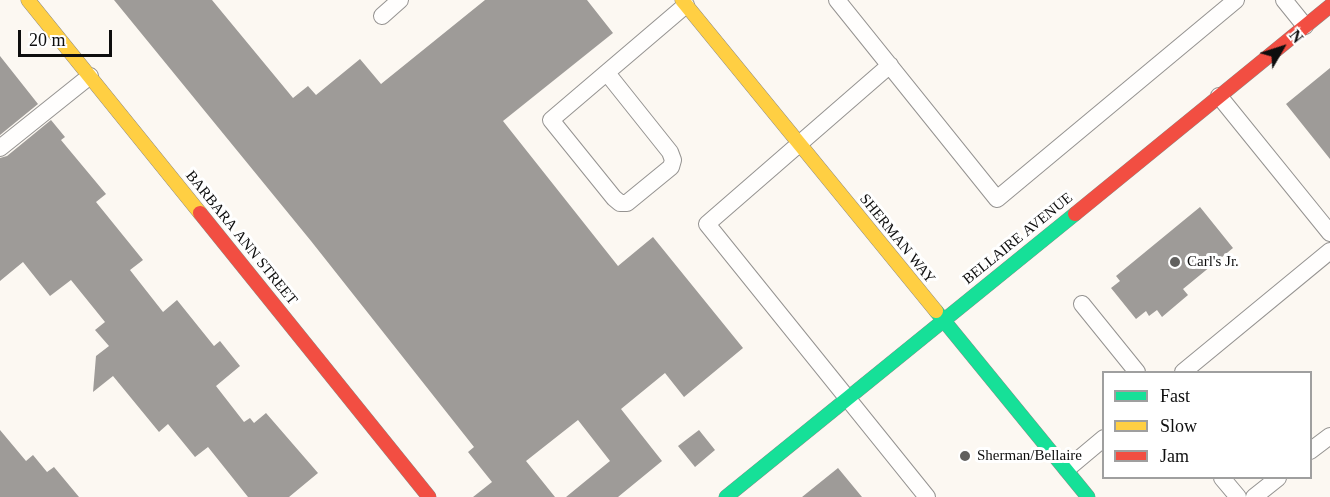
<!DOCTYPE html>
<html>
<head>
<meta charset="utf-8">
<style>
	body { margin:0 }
	#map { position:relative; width:1330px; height:497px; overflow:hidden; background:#fcf8f2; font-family:Georgia,serif }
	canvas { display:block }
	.legend { position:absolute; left:1102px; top:371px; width:210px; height:108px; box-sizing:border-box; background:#fff; border:2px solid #9f9f9f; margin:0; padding:8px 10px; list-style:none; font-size:18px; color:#0e0e0e }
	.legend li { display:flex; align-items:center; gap:12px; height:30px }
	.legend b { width:30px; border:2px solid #9f9f9f }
	.north { position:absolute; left:1252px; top:18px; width:60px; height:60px; -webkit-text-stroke:4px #fff; paint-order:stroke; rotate:51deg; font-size:16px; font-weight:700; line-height:24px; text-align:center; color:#0e0e0e }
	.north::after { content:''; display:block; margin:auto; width:21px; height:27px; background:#0e0e0e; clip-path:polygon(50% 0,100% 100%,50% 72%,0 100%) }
	.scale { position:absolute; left:18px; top:30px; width:94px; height:27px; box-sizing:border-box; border:3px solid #0e0e0e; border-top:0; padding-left:8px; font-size:18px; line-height:21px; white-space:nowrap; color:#0e0e0e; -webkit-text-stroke:4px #fff; paint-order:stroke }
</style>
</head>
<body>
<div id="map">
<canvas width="1330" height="497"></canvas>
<ul class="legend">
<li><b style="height:8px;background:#16e098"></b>Fast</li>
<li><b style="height:8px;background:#ffcf43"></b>Slow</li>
<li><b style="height:8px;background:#f24e42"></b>Jam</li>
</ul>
<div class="north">N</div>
<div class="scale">20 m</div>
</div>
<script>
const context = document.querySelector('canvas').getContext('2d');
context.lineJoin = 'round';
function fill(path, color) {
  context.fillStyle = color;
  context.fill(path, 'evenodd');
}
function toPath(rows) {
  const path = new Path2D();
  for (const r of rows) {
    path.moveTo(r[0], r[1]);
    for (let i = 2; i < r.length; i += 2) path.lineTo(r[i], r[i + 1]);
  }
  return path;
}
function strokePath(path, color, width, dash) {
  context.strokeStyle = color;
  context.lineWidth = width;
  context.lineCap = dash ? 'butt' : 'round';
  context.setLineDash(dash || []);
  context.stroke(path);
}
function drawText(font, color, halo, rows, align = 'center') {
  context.font = font + ' Georgia,serif';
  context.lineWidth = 6;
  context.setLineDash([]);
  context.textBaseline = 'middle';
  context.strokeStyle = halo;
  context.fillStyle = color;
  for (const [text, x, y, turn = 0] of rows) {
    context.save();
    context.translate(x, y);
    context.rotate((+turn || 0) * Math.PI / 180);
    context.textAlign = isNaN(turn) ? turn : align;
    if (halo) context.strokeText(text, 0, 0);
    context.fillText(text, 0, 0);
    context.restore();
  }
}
fill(toPath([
	[114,0,212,0,293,98,308,86,316,95,360,59,381,84,485,0,587,0,613,33,503,121,618,266,653,237,743,348,684,397,665,373,621,409,662,461,618,497,566,497,610,461,578,420,526,461,555,497,473,497,492,482,468,452,474,447,311,241],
	[0,56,38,104,0,135],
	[1330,68,1330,159,1286,104],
	[51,120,65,137,61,140,106,194,96,202,143,260,130,270,163,312,177,300,214,346,220,341,240,366,216,386,244,422,250,418,254,423,266,413,318,473,289,497,248,497,208,447,195,457,168,424,159,432,113,376,93,392,96,356,109,346,95,330,105,322,71,280,50,296,23,262,0,281,0,158,7,156],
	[1200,207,1233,248,1183,289,1188,295,1162,317,1157,310,1149,316,1146,311,1136,319,1111,288,1120,281,1116,276],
	[0,430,26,461,33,455,47,472,54,467,79,497,0,497],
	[699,430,715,450,695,467,678,446],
	[838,468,862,497,802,497]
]), '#9e9b98');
const lane = toPath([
	[837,0,997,199,1236,0],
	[1284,0,1305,26],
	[382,16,400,0],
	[890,65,707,224,927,497],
	[607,73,670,152,673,160,671,167,627,203,620,203,614,198,551,120,686,5],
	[1219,96,1330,233],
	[0,148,90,76],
	[1082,304,1137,372],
	[1183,372,1330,251],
	[1310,451,1330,436],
	[1067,469,1104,438],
	[1222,478,1238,497],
	[1254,497,1278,478]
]);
const fast = toPath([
	[936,311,1088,497],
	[726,497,1075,214]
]);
const slow = toPath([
	[28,0,200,213],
	[682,0,936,311]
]);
const jam = toPath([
	[200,213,429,497],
	[1075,214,1330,6]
]);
strokePath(lane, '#959391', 18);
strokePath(fast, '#8c8a87', 15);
strokePath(slow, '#8c8a87', 15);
strokePath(jam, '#8c8a87', 15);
strokePath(lane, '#fffefd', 16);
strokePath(fast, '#16e098', 14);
strokePath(slow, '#ffcf43', 14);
strokePath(jam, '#f24e42', 14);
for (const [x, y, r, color] of [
	[1175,262,6,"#61605e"],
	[965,456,6,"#61605e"]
]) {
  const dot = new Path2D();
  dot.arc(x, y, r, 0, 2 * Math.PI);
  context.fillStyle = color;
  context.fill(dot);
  strokePath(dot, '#fff', 2);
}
drawText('15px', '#0e0e0e', '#fff', [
	["BARBARA ANN STREET",241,238,51],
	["SHERMAN WAY",897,239,51],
	["BELLAIRE AVENUE",1018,239,-39]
]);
drawText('15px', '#0e0e0e', '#fff', [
	["Carl's Jr.",1187,262],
	["Sherman/Bellaire",977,456]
], 'left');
</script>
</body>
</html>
